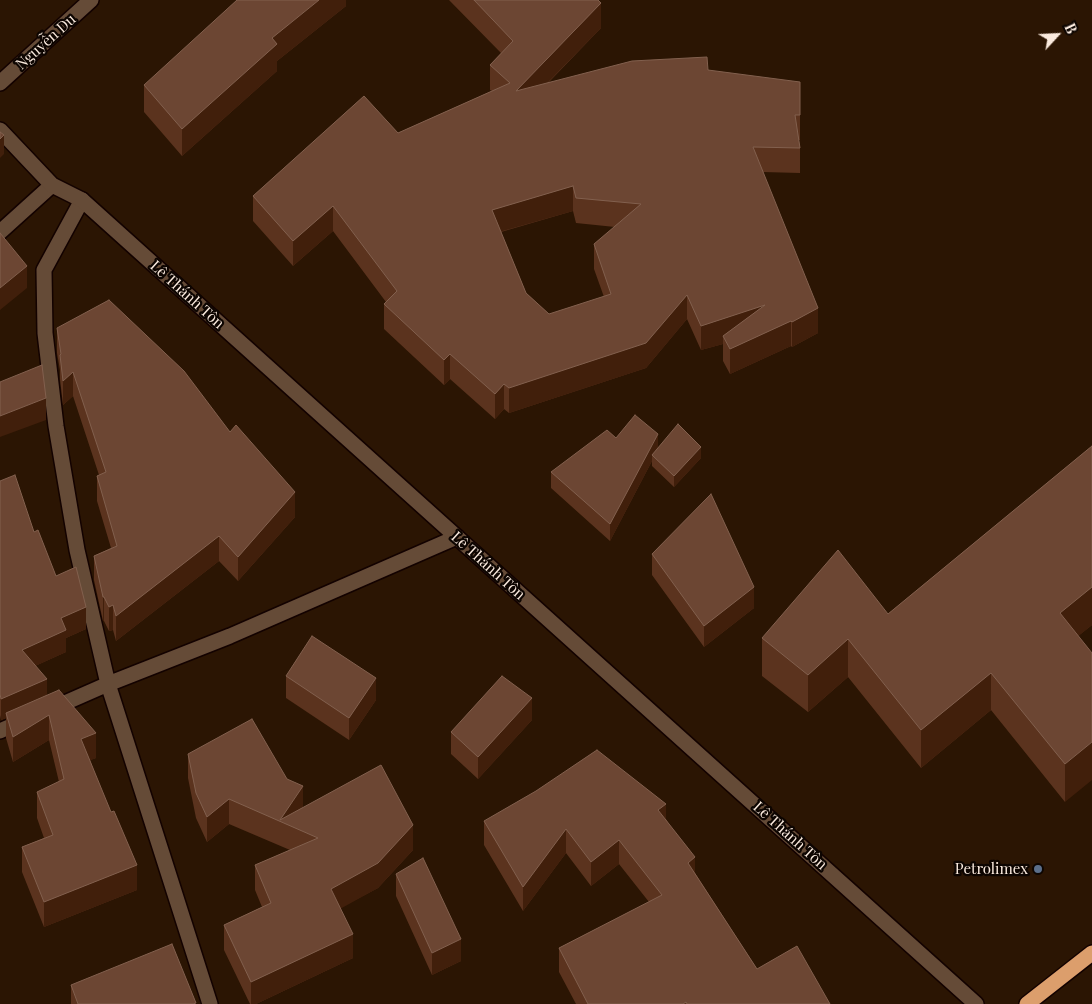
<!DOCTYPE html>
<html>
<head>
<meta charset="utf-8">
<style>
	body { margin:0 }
	#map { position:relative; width:1092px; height:1004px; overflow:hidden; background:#2b1503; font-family:"Playfair Display",serif }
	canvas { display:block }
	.north { position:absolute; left:1032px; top:10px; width:50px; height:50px; -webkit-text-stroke:4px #0d0501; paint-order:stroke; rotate:65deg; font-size:14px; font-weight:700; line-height:20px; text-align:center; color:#faeade }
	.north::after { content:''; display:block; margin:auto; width:18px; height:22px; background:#faeade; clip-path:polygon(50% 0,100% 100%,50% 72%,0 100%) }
</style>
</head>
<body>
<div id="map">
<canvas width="1092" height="1004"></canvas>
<div class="north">B</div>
</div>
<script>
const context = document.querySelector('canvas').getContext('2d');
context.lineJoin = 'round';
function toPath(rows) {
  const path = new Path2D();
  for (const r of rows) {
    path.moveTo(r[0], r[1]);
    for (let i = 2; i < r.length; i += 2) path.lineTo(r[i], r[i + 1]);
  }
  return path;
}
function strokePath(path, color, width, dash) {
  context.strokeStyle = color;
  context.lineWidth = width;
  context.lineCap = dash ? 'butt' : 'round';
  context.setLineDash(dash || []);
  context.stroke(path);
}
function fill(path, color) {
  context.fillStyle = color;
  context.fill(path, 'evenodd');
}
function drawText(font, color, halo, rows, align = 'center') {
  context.font = font + ' "Playfair Display",serif';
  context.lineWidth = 4.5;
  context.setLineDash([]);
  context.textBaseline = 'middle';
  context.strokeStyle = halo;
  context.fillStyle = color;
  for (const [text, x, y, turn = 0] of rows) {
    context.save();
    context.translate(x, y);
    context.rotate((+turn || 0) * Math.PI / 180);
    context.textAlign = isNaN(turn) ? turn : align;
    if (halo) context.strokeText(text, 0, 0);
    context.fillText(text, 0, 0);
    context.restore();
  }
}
const street = toPath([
	[82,200,44,270,45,333,56,426,77,550,108,684,210,1004],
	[0,232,52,185],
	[51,709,108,684,230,636,457,537],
	[0,731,25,720]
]);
const secondary = toPath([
	[0,83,91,0],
	[0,130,52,185,82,200,976,1004]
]);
const highway = toPath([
	[1027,1004,1092,953]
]);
strokePath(street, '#130200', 18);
strokePath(secondary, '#130200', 18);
strokePath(highway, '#130200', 18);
strokePath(street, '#654b37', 15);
strokePath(secondary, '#654b37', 15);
strokePath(highway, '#dc9e6c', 15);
fill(toPath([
	[346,0,346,6,277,61,277,71,182,156,144,112,144,85],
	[449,0,598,0,601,28,549,82,708,70,800,115,800,140,799,140,800,148,800,173,763,172,818,333,792,347,791,346,730,374,723,361,723,344,701,350,687,319,646,368,509,413,504,409,495,419,450,379,444,385,384,329,384,304,386,302,333,231,293,266,253,221,253,196,398,133,492,91,490,90,490,65,501,53],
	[573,211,576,223,615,227,594,244,594,269,604,297,549,314,526,293,501,232],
	[57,328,295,517,238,581,219,561,116,641,113,630,109,631,104,621,103,621,94,580,94,556,111,548,97,501,97,476,99,475,73,396,63,405,60,379,60,370,57,353],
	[616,438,658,449,701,458,674,487,652,466,652,461,610,541,551,488,551,472],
	[1092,446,1092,625,1078,636,1065,802,991,710,921,768,848,677,808,712,762,676,762,638,888,614],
	[0,481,34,532,56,576,86,629,66,638,66,652,35,666,47,696,96,758,90,760,137,890,44,927,22,872,22,847,44,838,37,818,37,792,59,782,49,740,13,762,6,738,6,718,1,720,0,715],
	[652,554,754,608,704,647,652,575],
	[286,676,376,700,349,740,286,698],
	[532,720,478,779,451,754,451,732],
	[188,754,303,808,413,850,378,888,340,908,353,958,256,1004,250,1004,224,950,224,925,262,907,255,890,255,865,290,850,229,824,207,842,196,818,188,778],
	[666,819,695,873,757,969,830,1004,576,1004,559,972,559,948,649,902,619,864,591,886,566,853,523,911,484,845,484,821],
	[396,874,461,961,432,975,396,896],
	[71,985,196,1004,71,1004]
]), '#5b331e');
fill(toPath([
	[319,0,346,0,346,6,277,61,277,71,182,156,182,129,272,38],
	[601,3,601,28,516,115,516,91],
	[4,135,4,154,0,158,0,139],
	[573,186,573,211,492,234,492,210],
	[333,206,333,231,293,266,293,241],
	[27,266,27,288,0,310,0,288],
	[687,295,687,319,646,368,509,413,509,388],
	[765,305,723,336,723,344,701,350,701,326],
	[818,308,818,333,792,347,792,322],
	[791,321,791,346,730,374,730,349],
	[450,354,450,379,444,385,444,360],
	[73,372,73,396,63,405,63,381],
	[504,384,504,409,495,419,495,394],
	[46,398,46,420,0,437,0,416],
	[658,434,658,450,652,455,652,461,610,541,610,524],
	[701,447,701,458,674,487,674,476],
	[295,492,295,517,238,581,238,557],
	[219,536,219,561,116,641,116,616],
	[754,587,754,608,704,647,704,626],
	[1092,587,1092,625,1060,651,1060,613],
	[103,597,104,597,104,621,103,621],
	[113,605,113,630,109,631,109,607],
	[86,607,86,629,66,638,66,652,22,672,22,650,61,618],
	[848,639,848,677,808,712,808,675],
	[991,673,991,710,921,768,921,730],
	[376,678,376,700,349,740,349,718],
	[47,679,47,700,6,713,6,718,1,720,1,699],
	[532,698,532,720,478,779,478,757],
	[49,715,49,740,13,762,13,737],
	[96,733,96,758,81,764,81,739],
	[1092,742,1092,780,1065,802,1065,764],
	[303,786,303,811,280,820],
	[229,799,229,824,207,842,207,817],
	[666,804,666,828,658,810],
	[413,825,413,850,378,888,331,914,331,889],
	[566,829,566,853,523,911,523,887],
	[619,840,619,864,591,886,591,862],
	[695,857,695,881,688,863],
	[137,865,137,890,44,927,44,902],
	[353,934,353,958,256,1004,251,1004,251,982],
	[461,939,461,961,432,975,432,953]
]), '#411f0b');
const building = toPath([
	[237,0,319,0,272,38,277,44,182,129,144,85,237,0],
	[474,0,598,0,601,3,516,91,632,61,707,57,708,70,800,82,800,115,795,115,800,148,753,147,818,308,792,322,791,321,730,349,723,336,765,305,701,326,687,295,646,343,509,388,504,384,495,394,450,354,444,360,384,304,397,291,333,206,293,241,253,196,364,96,398,133,510,83,490,65,513,41,474,0],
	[573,186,576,198,641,204,594,244,611,294,549,314,526,293,492,210,573,186],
	[0,132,4,135,0,139,0,132],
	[0,233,27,266,0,288,0,233],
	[109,300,184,371,230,432,236,425,295,492,238,557,219,536,116,616,113,605,109,607,104,597,103,597,94,556,117,546,97,476,106,472,73,372,63,381,60,355,61,354,57,328,109,300],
	[42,365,46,398,0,416,0,382,42,365],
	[635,415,658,434,610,524,551,472,607,430,616,438,635,415],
	[678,424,701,447,674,476,652,455,678,424],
	[1092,446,1092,587,1060,613,1092,653,1092,742,1065,764,991,673,921,730,848,639,808,675,762,638,838,550,888,614,1092,446],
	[15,475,34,532,38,530,56,576,76,567,86,607,61,618,66,630,22,650,47,679,1,699,0,694,0,481,15,475],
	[711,494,754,587,704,626,652,554,711,494],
	[312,636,376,678,349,718,286,676,312,636],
	[502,676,532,698,478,757,451,732,502,676],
	[59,690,96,733,81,739,111,812,114,811,137,865,44,902,22,847,53,835,37,792,64,779,49,715,13,737,6,713,59,690],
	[252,719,287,779,303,786,280,820,381,765,413,825,378,863,331,889,353,934,251,982,224,925,271,903,255,865,318,838,229,799,207,817,196,793,188,754,252,719],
	[597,750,666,804,658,810,695,857,688,863,757,969,797,946,830,1004,687,1004,686,1002,683,1004,588,1004,559,948,662,895,619,840,591,862,566,829,523,887,484,821,536,791,597,750],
	[423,858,461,939,432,953,396,874,423,858],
	[172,944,196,1003,193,1004,78,1004,71,985,172,944]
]);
fill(building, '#6c4633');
strokePath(building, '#82604e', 1);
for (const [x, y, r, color] of [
	[1038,869,5,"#5c6f8a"]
]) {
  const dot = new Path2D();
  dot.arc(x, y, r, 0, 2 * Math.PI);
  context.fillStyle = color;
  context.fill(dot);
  strokePath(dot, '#0d0501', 2);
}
drawText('15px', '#faeade', '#0d0501', [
	["Nguyễn Du",46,42,-42],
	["Lê Thánh Tôn",187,295,42],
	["Lê Thánh Tôn",488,566,42],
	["Lê Thánh Tôn",790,836,42]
]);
drawText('15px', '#faeade', '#0d0501', [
	["Petrolimex",1028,869]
], 'right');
</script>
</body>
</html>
